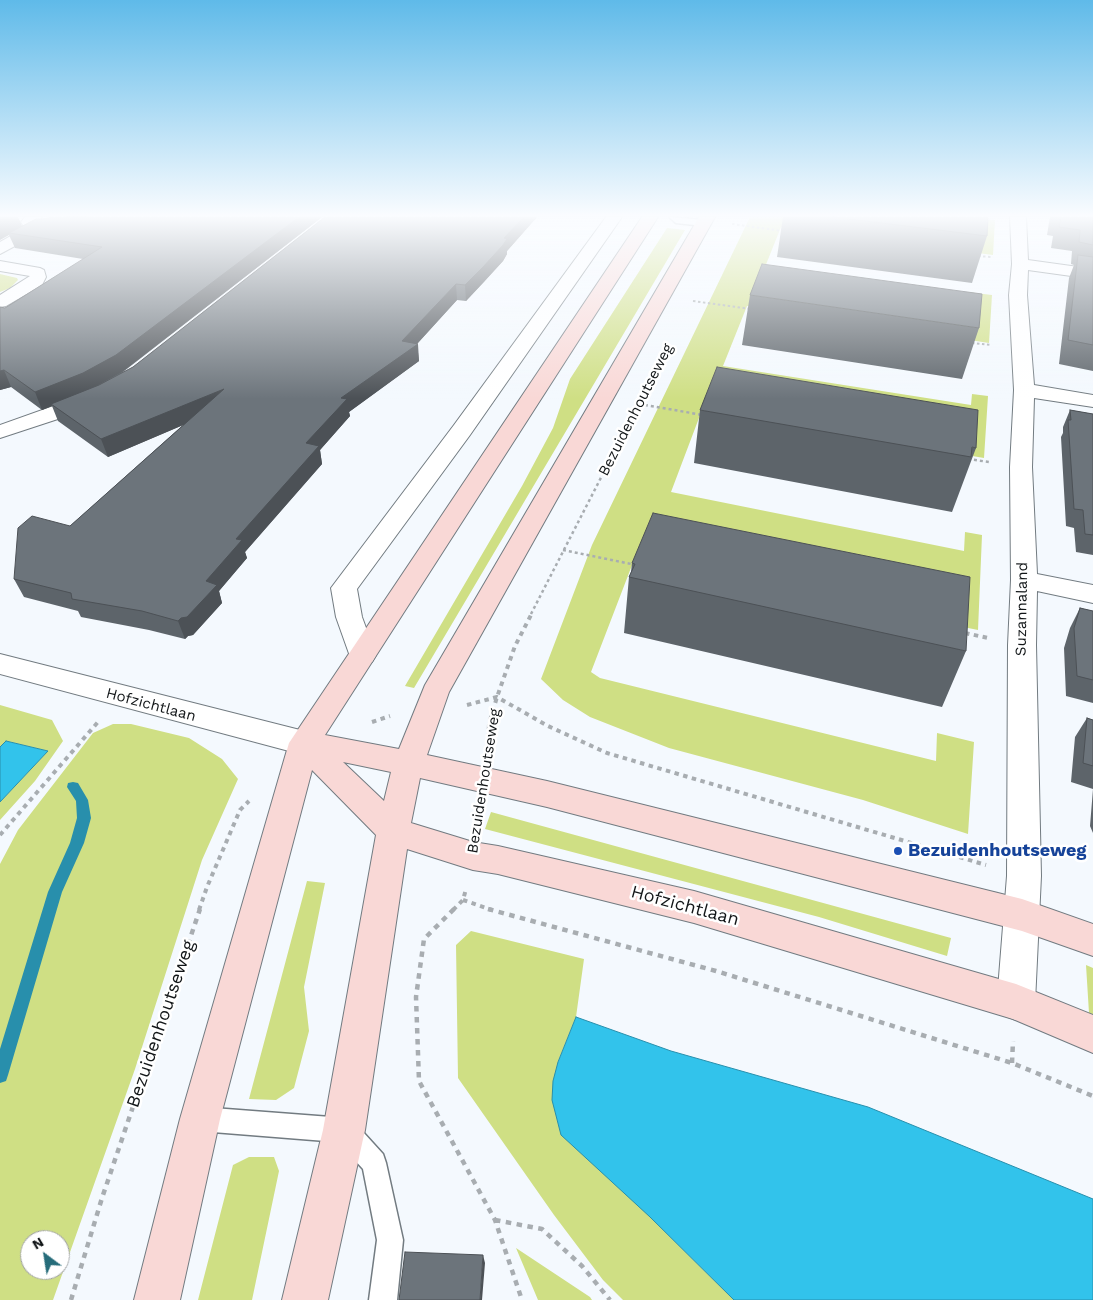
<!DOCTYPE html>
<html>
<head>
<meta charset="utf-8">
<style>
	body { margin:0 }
	#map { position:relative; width:1093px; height:1300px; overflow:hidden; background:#f4f9fe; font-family:"Work Sans",sans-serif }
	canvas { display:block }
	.north { position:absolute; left:20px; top:1230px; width:50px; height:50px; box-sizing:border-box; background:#fff; border:1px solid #a0a2a3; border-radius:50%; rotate:329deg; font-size:14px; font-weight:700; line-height:20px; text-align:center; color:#121618 }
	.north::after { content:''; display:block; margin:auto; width:18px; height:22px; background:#266c7a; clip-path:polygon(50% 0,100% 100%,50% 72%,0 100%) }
</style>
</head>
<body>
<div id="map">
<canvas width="1093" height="1300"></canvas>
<div class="north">N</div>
</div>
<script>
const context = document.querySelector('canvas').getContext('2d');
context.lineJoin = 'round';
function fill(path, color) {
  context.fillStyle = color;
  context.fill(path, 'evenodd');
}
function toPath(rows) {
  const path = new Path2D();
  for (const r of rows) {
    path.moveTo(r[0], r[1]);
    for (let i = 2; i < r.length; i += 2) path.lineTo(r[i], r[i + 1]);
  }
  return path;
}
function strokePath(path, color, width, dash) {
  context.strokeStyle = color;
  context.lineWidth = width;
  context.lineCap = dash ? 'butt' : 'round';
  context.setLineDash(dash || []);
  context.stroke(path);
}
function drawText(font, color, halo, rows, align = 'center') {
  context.font = font + ' "Work Sans",sans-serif';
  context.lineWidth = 5;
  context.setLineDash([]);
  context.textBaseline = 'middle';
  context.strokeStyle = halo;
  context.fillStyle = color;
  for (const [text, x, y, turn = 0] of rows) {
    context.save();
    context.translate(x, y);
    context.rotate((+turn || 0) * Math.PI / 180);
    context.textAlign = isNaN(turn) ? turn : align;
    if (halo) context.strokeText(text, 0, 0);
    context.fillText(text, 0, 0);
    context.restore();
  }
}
fill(toPath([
	[750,217,918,217,995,220,993,255,781,227,763,272,968,301,968,292,992,295,989,343,747,306,723,366,971,405,972,394,988,396,984,458,702,410,671,492,964,551,965,532,982,535,978,630,634,560,591,672,600,678,936,761,937,733,974,742,968,834,863,800,669,748,590,717,563,700,541,679,592,545],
	[667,228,685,230,414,688,405,686,522,486,553,428,570,379],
	[0,274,17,278,18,280,10,288,0,292],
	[0,705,52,720,63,741,35,781,0,820,0,802,48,751,6,741,0,747],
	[113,724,131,724,189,738,222,759,238,779,202,860,135,1069,53,1300,0,1300,0,864,18,830,93,733],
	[30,1240,60,1240,60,1270,30,1270],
	[491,812,951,938,947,956,819,917,485,829],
	[307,881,325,883,304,987,309,1031,294,1088,276,1100,249,1099],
	[471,931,584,959,576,1017,558,1062,650,1217,734,1300,623,1300,603,1280,554,1215,458,1078,456,945],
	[1086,965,1093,968,1093,1015,1089,1013],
	[249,1157,274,1157,279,1171,252,1300,198,1300,233,1165],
	[516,1248,590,1297,592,1300,538,1300]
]), '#cfdf84');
const water = toPath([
	[6,741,48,751,0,802,0,747,6,741],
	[576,1017,671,1051,868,1107,1093,1199,1093,1300,734,1300,650,1217,561,1135,552,1100,553,1081,558,1062,576,1017]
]);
fill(water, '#32c3eb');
strokePath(water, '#288fac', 1);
fill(toPath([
	[73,782,78,783,88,800,91,818,84,843,62,892,8,1075,6,1081,0,1083,0,1049,48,892,70,843,77,818,76,801,67,787,68,783,73,782]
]), '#288fac');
const service = toPath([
	[669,217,704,220,709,223,704,226,676,223,669,217],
	[200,1107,344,1118,353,1121,383,1154,386,1163,403,1240,397,1300,369,1300,377,1240,363,1169,338,1142,200,1131,191,1128,188,1119,191,1110,200,1107]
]);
const minor = toPath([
	[25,217,42,217,38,222,48,223,69,217,88,217,73,227,48,233,41,232,0,254,0,242,25,228,21,222,25,217],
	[606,217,622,217,470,435,357,589,362,617,376,655,372,662,362,665,352,662,336,617,331,588,454,425,606,217],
	[1010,217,1026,217,1028,260,1093,269,1093,279,1028,270,1027,295,1034,385,1093,395,1093,407,1034,398,1032,467,1037,574,1093,585,1093,603,1037,591,1036,645,1041,876,1035,1002,1029,1015,1016,1020,1003,1015,997,1002,1007,876,1008,645,1011,580,1010,467,1014,390,1009,295,1012,264,1010,217],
	[0,261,40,268,44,270,46,277,42,285,6,306,0,307,0,295,30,276,0,271,0,261],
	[90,393,97,395,100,399,97,403,67,416,0,438,0,425,90,393],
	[0,654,304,731,315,735,319,743,315,751,304,755,0,674,0,654]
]);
const secondary = toPath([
	[642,217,658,217,325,735,399,749,425,685,699,217,715,217,449,692,427,755,547,781,1022,899,1093,924,1093,956,1022,931,547,807,420,778,411,823,473,842,498,846,694,891,1016,984,1093,1015,1093,1053,1013,1019,694,923,498,874,473,870,407,849,365,1130,328,1300,282,1300,323,1130,376,835,312,770,220,1119,180,1300,134,1300,180,1119,289,743,642,217],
	[343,762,391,772,384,801,343,762]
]);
strokePath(service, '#727b81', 3);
strokePath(minor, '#727b81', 2);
strokePath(secondary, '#727b81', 2);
strokePath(toPath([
	[732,224,783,231],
	[978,256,991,257],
	[693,301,751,309],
	[972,343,991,345],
	[647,389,660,363]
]), '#a8adb1', 2, [2.5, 2.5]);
strokePath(toPath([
	[639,404,703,415],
	[968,459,989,462],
	[563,550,636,565],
	[531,614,647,388]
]), '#a8adb1', 2.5, [3, 3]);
strokePath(toPath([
	[965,633,988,638],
	[467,705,497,697,548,726,607,753,986,865],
	[372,722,390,716],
	[488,747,489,724,497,697,515,646,532,613],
	[0,835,98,722],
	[463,900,492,910],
	[199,910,207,887,240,810,249,801],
	[453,910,463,900,466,889]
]), '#a8adb1', 4, [4.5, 4.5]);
strokePath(toPath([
	[454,909,424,939,416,997,419,1081,495,1220,522,1300],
	[488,909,716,971,1012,1063,1093,1096],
	[1012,1063,1013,1041],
	[495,1220,542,1229,582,1266,610,1300],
	[71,1300,102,1198,200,909]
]), '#a8adb1', 4.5, [5.5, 5.5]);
fill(service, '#fff');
fill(minor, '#fff');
fill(secondary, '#f9d8d6');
fill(toPath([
	[0,217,18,217,22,226,43,219,322,217,123,372,133,367,325,217,537,217,507,251,507,254,503,261,484,282,466,301,457,300,417,344,419,361,349,412,350,416,320,450,322,464,245,552,247,558,219,591,222,603,193,635,188,636,185,639,149,630,81,617,78,611,24,597,14,579,70,526,183,425,108,457,58,421,52,406,42,410,11,387,0,390,0,307,5,308,83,259,15,248,9,235],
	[783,217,988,217,987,236,972,283,777,257],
	[1050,217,1093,217,1093,371,1059,364,1069,278,1074,265,1071,264,1072,251,1051,248,1053,236,1047,235],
	[750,295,979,328,962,379,742,345],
	[700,410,976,448,952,512,694,463],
	[1070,410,1093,414,1093,555,1076,552,1074,528,1066,526,1061,437,1063,433,1063,427],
	[632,563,966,651,942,707,624,633,629,577,631,572],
	[1080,608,1093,611,1093,703,1066,696,1064,648,1070,628],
	[1087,718,1093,720,1093,789,1071,782,1075,737],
	[1093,789,1093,833,1090,826]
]), '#5d646a');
fill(toPath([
	[6,217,18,217,22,227,9,233,9,235,0,240,0,220],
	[299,217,322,217,122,372,89,390,51,404,52,406,42,410,35,392],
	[524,217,537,217,507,251,507,254,503,261,466,301,465,285,504,238],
	[456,284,457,300,416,345,418,344,419,361,349,412,350,416,320,450,322,464,245,552,247,558,219,591,222,603,193,635,188,636,185,639,178,621,206,581,236,539,306,443,341,398,402,341],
	[4,370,11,387,0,390,0,371],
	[224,389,228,406,108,457,101,439],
	[483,1255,485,1263,482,1300,480,1300]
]), '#4c5156');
const building = toPath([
	[0,217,6,217,0,220,0,217],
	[52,217,299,217,116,355,83,373,35,392,4,370,0,371,0,307,5,308,102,247,9,233,36,219,43,219,52,217],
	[325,217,524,217,504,238,507,239,503,245,483,267,465,285,456,284,402,341,418,344,341,398,347,399,306,443,319,446,236,539,242,540,206,581,217,585,187,617,181,618,178,621,142,611,72,599,71,593,14,579,18,528,32,516,70,526,224,389,101,439,51,404,99,385,133,367,325,217],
	[833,217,988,217,987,236,833,217],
	[1061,217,1093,217,1093,245,1079,242,1080,230,1059,227,1061,217],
	[1078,255,1093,257,1093,345,1068,340,1078,255],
	[762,264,982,294,979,328,750,295,762,264],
	[717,367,978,410,976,448,972,447,971,457,700,410,717,367],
	[1070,410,1093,414,1093,535,1085,534,1083,510,1074,509,1068,420,1071,420,1070,410],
	[653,513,970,577,966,651,629,577,635,564,632,563,653,513],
	[1080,608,1093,611,1093,680,1077,676,1074,628,1080,608],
	[1087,718,1093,720,1093,766,1083,763,1087,718],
	[405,1252,483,1255,480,1300,399,1300,405,1252]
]);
fill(building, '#6c747b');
strokePath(building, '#4c5156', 1);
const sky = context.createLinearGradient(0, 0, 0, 399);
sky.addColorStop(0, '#5fbae9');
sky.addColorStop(0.54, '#fafcff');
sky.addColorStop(1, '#fafcff00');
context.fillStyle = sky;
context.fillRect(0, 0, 1093, 399);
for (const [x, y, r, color] of [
	[898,851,5,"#1a4fb4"]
]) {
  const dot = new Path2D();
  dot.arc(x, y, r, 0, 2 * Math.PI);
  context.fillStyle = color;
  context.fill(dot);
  strokePath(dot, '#fff', 2);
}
drawText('15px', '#121618', '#fff', [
	["Bezuidenhoutseweg",636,410,-63],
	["Suzannaland",1022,609,-89],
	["Hofzichtlaan",151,705,15],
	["Bezuidenhoutseweg",484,781,-81]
]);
drawText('bold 18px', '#164399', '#fff', [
	["Bezuidenhoutseweg",908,851]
], 'left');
drawText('18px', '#121618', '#fff', [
	["Hofzichtlaan",685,906,15],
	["Bezuidenhoutseweg",161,1024,-71]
]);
</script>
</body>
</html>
